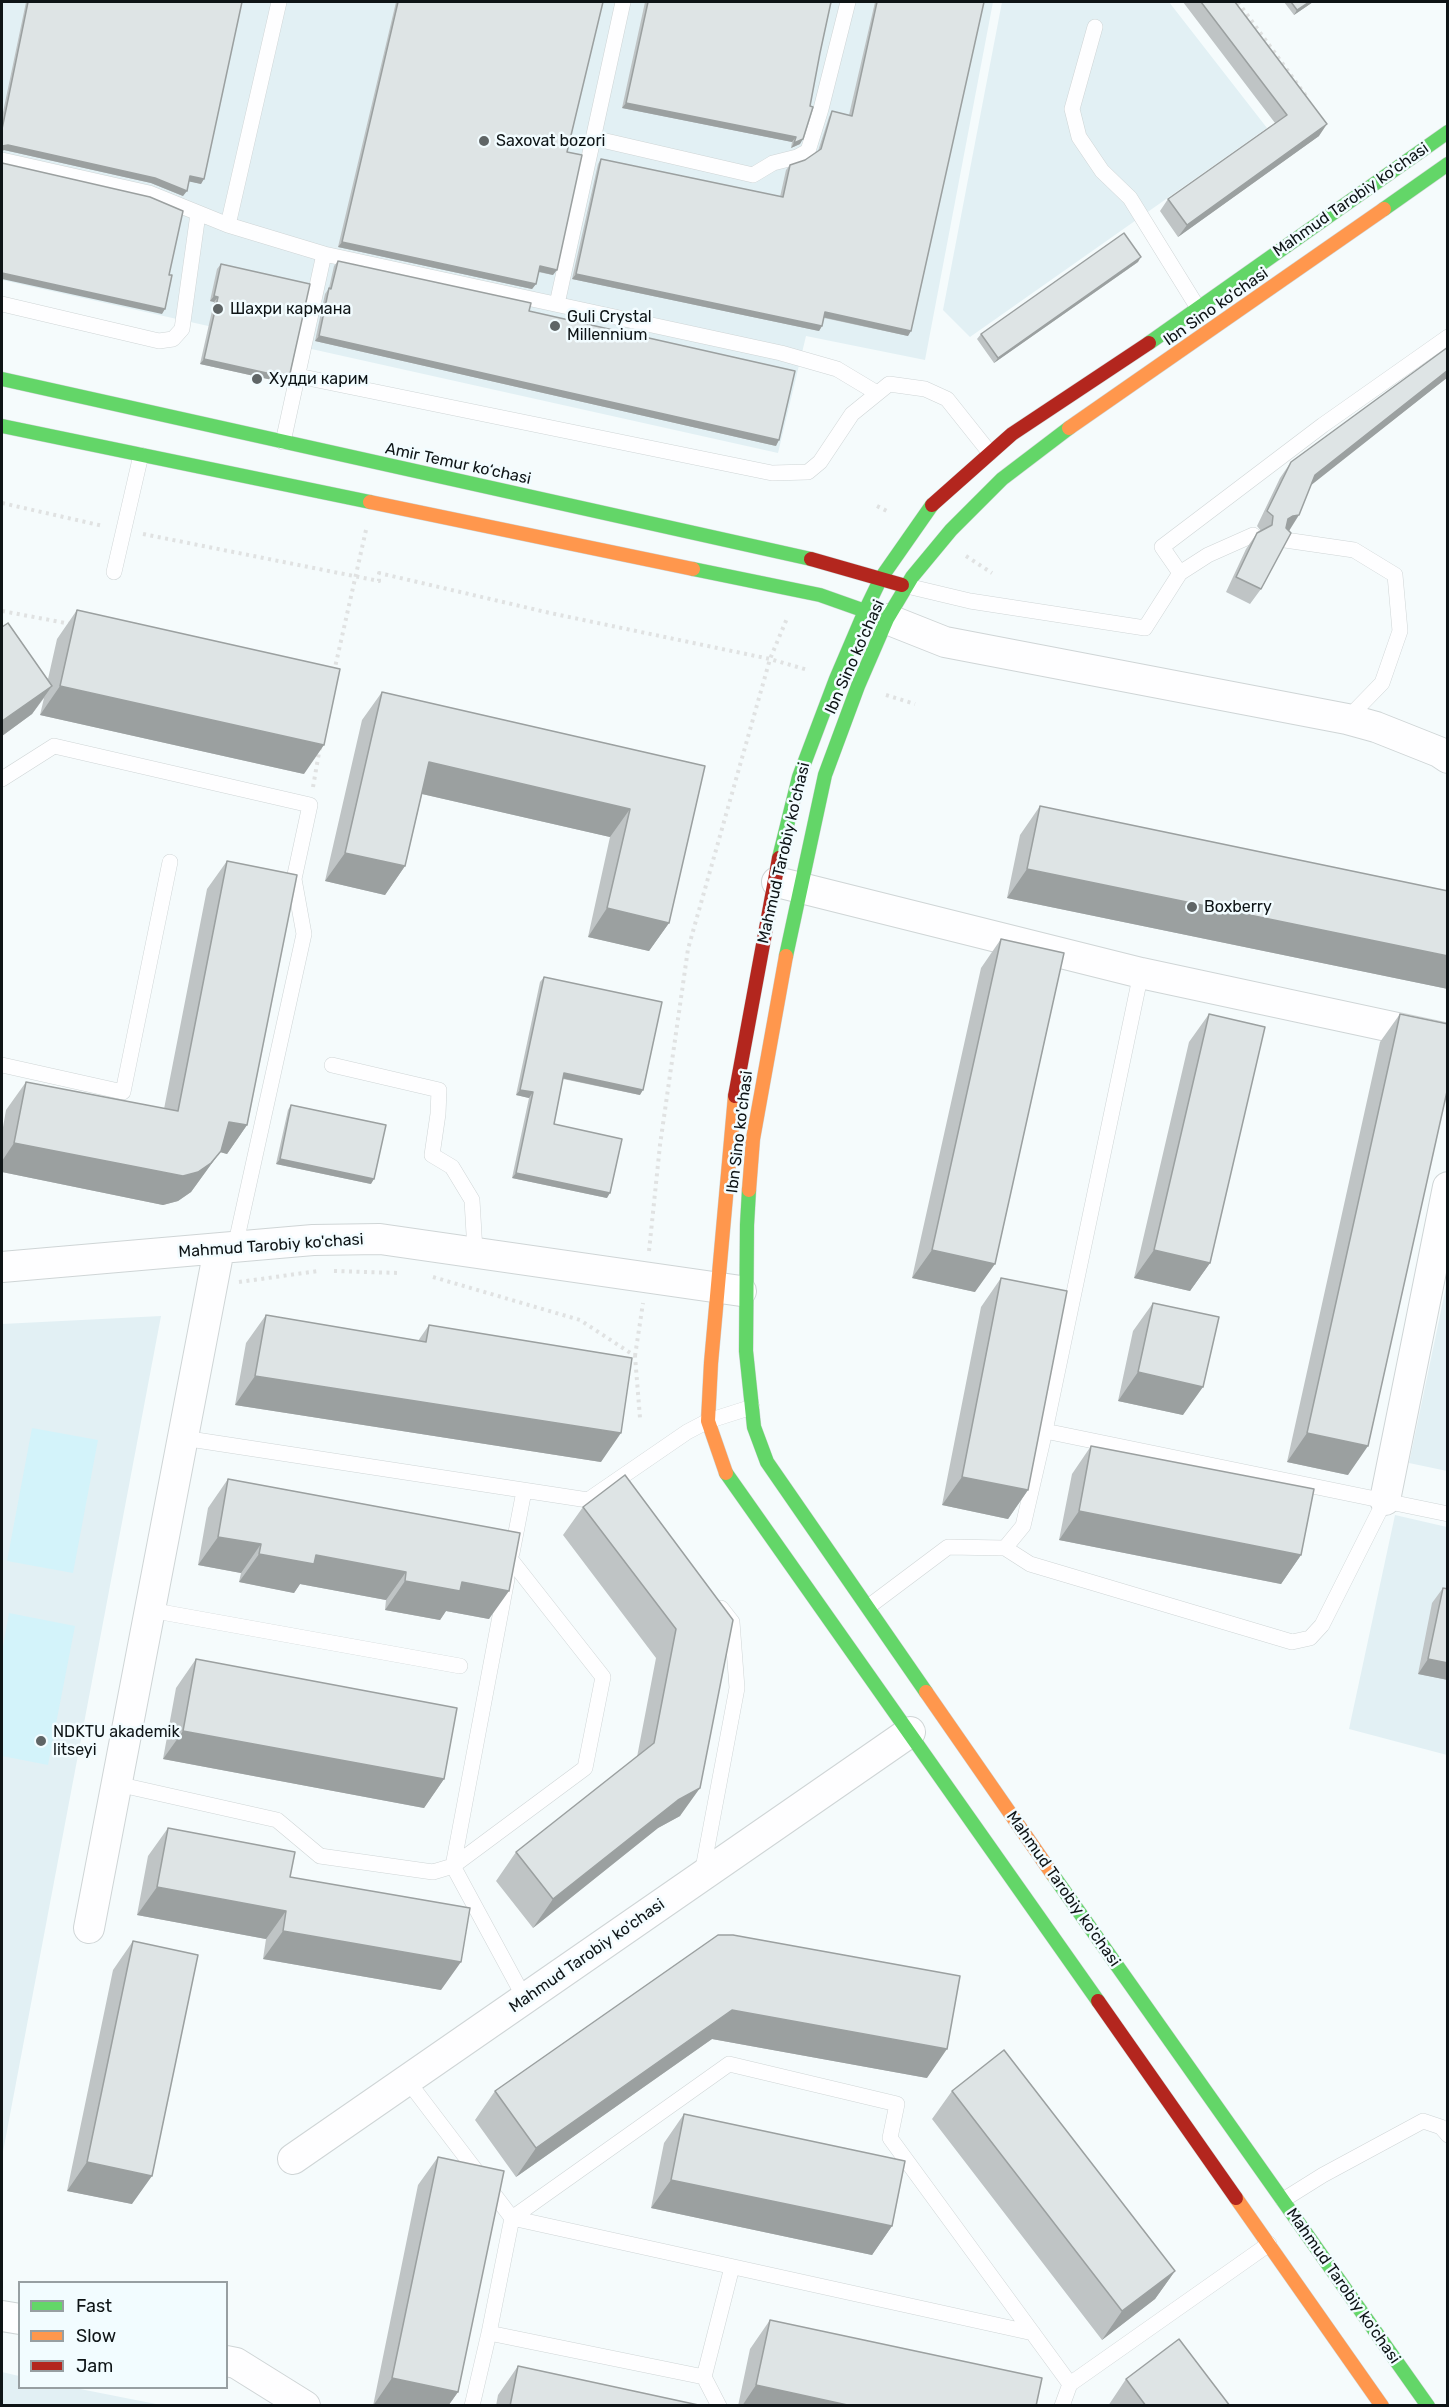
<!DOCTYPE html>
<html>
<head>
<meta charset="utf-8">
<style>
	body { margin:0 }
	#map { position:relative; width:1449px; height:2407px; overflow:hidden; background:#f5fbfc; font-family:Rubik,sans-serif }
	canvas { display:block }
	.frame { position:absolute; inset:0; border:3px solid #0e1416; pointer-events:none }
	.legend { position:absolute; left:18px; top:2281px; width:210px; height:108px; box-sizing:border-box; background:#f2fcff; border:2px solid #979fa2; margin:0; padding:8px 10px; list-style:none; font-size:18px; color:#0e1416 }
	.legend li { display:flex; align-items:center; gap:12px; height:30px }
	.legend b { width:30px; border:2px solid #979fa2 }
</style>
</head>
<body>
<div id="map">
<canvas width="1449" height="2407"></canvas>
<div class="frame"></div>
<ul class="legend">
<li><b style="height:8px;background:#63d668"></b>Fast</li>
<li><b style="height:8px;background:#ff974d"></b>Slow</li>
<li><b style="height:8px;background:#b3261e"></b>Jam</li>
</ul>
</div>
<script>
const context = document.querySelector('canvas').getContext('2d');
context.lineJoin = 'round';
function fill(path, color) {
  context.fillStyle = color;
  context.fill(path, 'evenodd');
}
function toPath(rows) {
  const path = new Path2D();
  for (const r of rows) {
    path.moveTo(r[0], r[1]);
    for (let i = 2; i < r.length; i += 2) path.lineTo(r[i], r[i + 1]);
  }
  return path;
}
function strokePath(path, color, width, dash) {
  context.strokeStyle = color;
  context.lineWidth = width;
  context.lineCap = dash ? 'butt' : 'round';
  context.setLineDash(dash || []);
  context.stroke(path);
}
function drawText(font, color, halo, rows, align = 'center') {
  context.font = font + ' Rubik,sans-serif';
  context.lineWidth = 5;
  context.setLineDash([]);
  context.textBaseline = 'middle';
  context.strokeStyle = halo;
  context.fillStyle = color;
  for (const [text, x, y, turn = 0] of rows) {
    context.save();
    context.translate(x, y);
    context.rotate((+turn || 0) * Math.PI / 180);
    context.textAlign = isNaN(turn) ? turn : align;
    if (halo) context.strokeText(text, 0, 0);
    context.fillText(text, 0, 0);
    context.restore();
  }
}
fill(toPath([
	[2,2,993,2,925,360,806,336,778,453,2,280],
	[1002,2,1169,2,1267,128,970,337,943,310],
	[1447,1282,1447,1471,1409,1463],
	[161,1316,2,2157,2,1324],
	[1395,1515,1447,1527,1447,1755,1349,1729],
	[2,2372,19,2376,20,2388,75,2388,161,2405,2,2405]
]), '#e2f0f4');
fill(toPath([
	[32,1428,98,1440,73,1573,7,1561],
	[9,1613,75,1626,48,1765,2,1756,2,1652]
]), '#d3f3fa');
const lane = toPath([
	[1095,27,1072,109,1079,137,1102,171,1130,198,1198,308],
	[593,138,753,175,773,163,797,157,808,151,821,109,848,2],
	[2,160,149,193,228,225,324,254,781,353,837,369,877,393],
	[228,225,279,2],
	[2,304,159,341,173,339,182,329,198,214],
	[557,304,623,2],
	[298,376,772,473,808,472,820,462,852,414,889,384,925,389,947,399,990,453],
	[283,442,324,254],
	[1285,540,1354,550,1395,575,1400,631,1382,683,1347,719],
	[114,572,141,455],
	[1180,573,1162,547,1323,425,1448,337],
	[907,586,970,601,1145,628,1180,573,1208,555,1253,535],
	[2,779,54,746,310,805,294,879,304,934,235,1247],
	[2,1065,123,1092,170,862],
	[332,1065,439,1090,438,1114,432,1155,452,1167,472,1200,475,1251],
	[1045,1431,1448,1514],
	[183,1438,588,1500,687,1432,708,1421,752,1407],
	[1005,1548,1030,1564,1292,1642,1310,1638,1322,1625,1385,1500],
	[512,1553,524,1491],
	[507,1579,453,1866,525,1999],
	[868,1607,948,1547,1005,1548,1023,1526,1045,1431,1141,973],
	[150,1610,460,1666],
	[117,1784,277,1820,320,1856,433,1872,453,1866,585,1768,603,1677,511,1560],
	[702,1874,737,1688,732,1622,721,1608],
	[407,2080,512,2218,1033,2333],
	[1283,2200,1323,2175,1423,2121,1441,2127,1448,2135],
	[489,2333,704,2377],
	[1070,2384,1269,2244],
	[472,2406,489,2333,512,2218,729,2064,897,2104,890,2138,1070,2384,1062,2406],
	[719,2406,704,2377,732,2267]
]);
const street = toPath([
	[887,619,945,642,1347,719,1376,727,1439,752,1448,758],
	[777,882,1141,973,1448,1039],
	[2,1267,313,1240,380,1239,741,1291],
	[1385,1500,1448,1187],
	[89,1928,219,1249],
	[293,2159,910,1732],
	[2,2316,20,2319],
	[226,2361,236,2363,305,2406]
]);
const fast = toPath([
	[1384,209,1448,164],
	[1149,343,1448,132],
	[2,379,811,559],
	[2,426,370,502],
	[693,569,820,595,885,618],
	[779,858,799,777,836,679,865,611,881,578,932,505],
	[786,956,825,775,858,686,887,619,912,577,951,530,1002,479,1069,428],
	[749,1190,747,1225,746,1351,754,1427,767,1462,926,1692],
	[726,1473,1098,2001],
	[1053,1875,1428,2406]
]);
const slow = toPath([
	[1069,428,1384,209],
	[370,502,693,569],
	[749,1190,753,1139,786,956],
	[726,1473,708,1421,711,1363,735,1096],
	[926,1692,1053,1875],
	[1236,2198,1382,2406]
]);
const jam = toPath([
	[932,505,1012,434,1149,343],
	[811,559,902,585],
	[735,1096,779,858],
	[1098,2001,1236,2198]
]);
strokePath(lane, '#cfd5d6', 16);
strokePath(street, '#cfd5d6', 32);
strokePath(fast, '#cfd5d6', 15);
strokePath(slow, '#cfd5d6', 15);
strokePath(jam, '#cfd5d6', 15);
strokePath(toPath([
	[1238,2,1306,96],
	[2,503,103,526],
	[877,506,889,512],
	[143,534,379,581,379,573,550,613,770,659,808,670],
	[966,556,992,573],
	[2,611,71,624],
	[334,672,366,530],
	[886,695,915,704],
	[313,787,320,747],
	[649,1251,660,1145,688,949,770,659,788,616],
	[334,1271,399,1273],
	[433,1277,580,1320,635,1356,640,1418],
	[239,1282,318,1271],
	[635,1356,643,1303]
]), '#e0e2e2', 4, [3, 4.5]);
strokePath(lane, '#fefeff', 15);
strokePath(street, '#fefeff', 30);
strokePath(fast, '#63d668', 14);
strokePath(slow, '#ff974d', 14);
strokePath(jam, '#b3261e', 14);
fill(toPath([
	[26,2,242,2,201,184,189,181,183,196,151,183,4,150,2,151,2,117],
	[396,2,603,2,567,152,553,275,538,272,536,284,532,289,338,247],
	[645,2,831,2,800,144,791,148,792,142,622,108],
	[875,2,984,2,908,336,824,318,822,326,819,331,572,279,598,164,601,159,780,197,786,170,790,165,805,160,818,151,829,117,832,111,849,115],
	[1183,2,1235,2,1319,136,1178,237,1160,211,1168,199,1275,123],
	[1284,2,1313,2,1294,15],
	[338,261,529,311,776,446,315,341,325,294,329,288,334,266],
	[1138,262,994,363,977,339,981,334],
	[221,264,289,378,286,383,200,364,214,302,210,301,217,269],
	[1448,347,1448,377,1311,484,1261,589,1250,604,1226,592,1246,549,1257,533,1261,531,1257,526,1280,478,1291,462],
	[77,610,304,774,40,715,44,698,32,714,2,736,2,627,48,679,57,639],
	[382,692,705,766,669,923,649,951,588,937,610,837,422,794,405,866,385,895,325,881,362,720],
	[1040,806,1448,891,1448,989,1007,898,1020,835],
	[227,861,247,1125,227,1154,220,1152,191,1192,178,1201,163,1205,2,1172,2,1133,6,1110,26,1082,164,1109,207,889],
	[1001,939,975,1292,912,1278,981,968],
	[544,977,640,1095,563,1079,554,1124,607,1198,512,1178,529,1098,516,1095,540,982],
	[1209,1014,1210,1263,1190,1291,1134,1278,1189,1042],
	[1400,1014,1348,1475,1287,1462,1380,1042],
	[291,1105,371,1184,276,1164,288,1110],
	[1001,1278,1028,1490,1008,1519,942,1505,981,1307],
	[1153,1303,1183,1415,1118,1401,1133,1331],
	[266,1315,418,1341,429,1325,601,1462,235,1405,246,1343],
	[1091,1446,1301,1555,1281,1584,1059,1540,1072,1474],
	[228,1479,520,1533,489,1619,446,1611,440,1620,385,1610,386,1600,300,1584,294,1593,239,1582,241,1573,198,1565,208,1508],
	[583,1507,733,1620,680,1816,658,1828,533,1928,496,1881,516,1852,637,1757,656,1658,563,1535],
	[1443,1588,1448,1589,1448,1680,1418,1674,1432,1603],
	[196,1659,444,1779,424,1808,163,1759,176,1688],
	[168,1828,290,1877,441,1990,263,1959,266,1939,137,1915,148,1856],
	[718,1935,927,2078,712,2039,516,2177,475,2120,495,2091],
	[133,1941,132,2204,67,2191,113,1970],
	[952,2091,1175,2271,1155,2299,1102,2340,932,2119],
	[684,2114,892,2226,872,2255,651,2208,664,2143],
	[438,2157,458,2392,448,2406,373,2406,418,2185],
	[770,2320,1036,2406,738,2406,750,2349],
	[518,2366,703,2406,496,2406,498,2395],
	[1126,2379,1230,2406,1108,2406]
]), '#bfc4c5');
fill(toPath([
	[1309,2,1313,2,1294,15,1297,10],
	[626,103,796,137,792,142,622,108],
	[1327,124,1319,136,1178,237,1187,225],
	[803,139,800,144,791,148,794,143],
	[8,145,155,178,187,191,183,196,151,183,4,150,2,151,2,146],
	[190,176,204,179,201,184,187,181],
	[342,242,536,284,532,289,338,247],
	[1141,257,1138,262,994,363,998,358],
	[540,266,557,270,553,275,536,271],
	[2,273,165,309,162,314,2,279],
	[576,274,822,326,819,331,572,279],
	[214,296,218,297,214,302,210,301],
	[825,312,911,331,908,336,822,317],
	[319,336,779,440,776,446,315,341],
	[204,359,289,378,286,383,200,364],
	[1448,370,1448,377,1305,490,1315,475],
	[1299,515,1289,531,1282,531,1288,519,1293,516],
	[52,686,32,714,2,736,2,721],
	[60,686,324,745,304,774,40,715],
	[429,762,630,809,610,837,409,791],
	[345,853,405,866,385,895,325,881],
	[1027,869,1448,956,1448,989,1007,898],
	[607,908,669,923,649,951,588,937],
	[564,1073,643,1090,640,1095,561,1078],
	[520,1090,533,1092,529,1098,516,1095],
	[229,1122,247,1125,227,1154,220,1152,191,1192,178,1201,163,1205,2,1172,2,1161,14,1143],
	[280,1159,374,1179,371,1184,276,1164],
	[516,1173,610,1193,607,1198,512,1178],
	[932,1250,995,1264,975,1292,912,1278],
	[1154,1250,1210,1263,1190,1291,1134,1278],
	[1138,1372,1203,1387,1183,1415,1118,1401],
	[255,1376,621,1433,601,1462,235,1405],
	[1307,1433,1368,1446,1348,1475,1287,1462],
	[962,1477,1028,1490,1008,1519,942,1505],
	[1079,1511,1301,1555,1281,1584,1059,1540],
	[218,1537,261,1544,241,1573,198,1565],
	[259,1554,316,1555,406,1572,386,1600,300,1584,294,1593,239,1582],
	[405,1581,462,1582,509,1591,489,1619,446,1611,440,1620,385,1610],
	[1428,1659,1448,1663,1448,1680,1418,1674],
	[183,1731,444,1779,424,1808,163,1759],
	[700,1788,680,1816,658,1828,533,1928,553,1899,678,1800],
	[157,1887,286,1911,266,1939,137,1915],
	[283,1931,461,1962,441,1990,263,1959],
	[732,2010,947,2049,927,2078,712,2039,516,2177,536,2148],
	[87,2162,152,2176,132,2204,67,2191],
	[671,2180,892,2226,872,2255,651,2208],
	[1175,2271,1155,2299,1102,2340,1122,2311],
	[392,2378,458,2392,448,2406,373,2406],
	[756,2385,852,2406,742,2406]
]), '#9ba0a0');
const building = toPath([
	[28,2,242,2,204,179,190,176,187,191,155,178,8,145,2,146,2,129,28,2],
	[398,2,603,2,567,152,582,155,557,270,540,266,536,284,342,242,398,2],
	[648,2,831,2,820,53,810,106,813,107,803,139,794,143,796,137,626,103,648,2],
	[877,2,984,2,911,331,825,312,822,326,576,274,601,159,783,197,790,165,805,160,821,149,832,111,852,116,877,2],
	[1201,2,1235,2,1327,124,1187,225,1168,199,1287,115,1201,2],
	[1291,2,1309,2,1297,10,1291,2],
	[2,163,150,197,183,211,169,275,172,275,165,309,2,273,2,163],
	[1124,233,1141,257,998,358,981,334,1124,233],
	[338,261,531,303,529,311,795,371,779,440,319,336,329,288,331,289,338,261],
	[221,264,310,284,289,378,204,359,218,297,214,296,221,264],
	[1448,347,1448,370,1315,475,1299,515,1293,516,1288,519,1286,528,1291,533,1261,589,1236,577,1257,533,1272,525,1273,516,1267,511,1291,462,1448,347],
	[77,610,340,669,324,745,60,686,77,610],
	[8,623,52,686,2,721,2,627,8,623],
	[382,692,705,766,669,923,607,908,630,809,429,762,405,866,345,853,382,692],
	[1040,806,1448,891,1448,956,1027,869,1040,806],
	[227,861,297,875,247,1125,229,1122,221,1151,211,1163,198,1172,183,1176,14,1143,26,1082,178,1111,227,861],
	[1001,939,1064,953,995,1264,932,1250,1001,939],
	[544,977,662,1002,643,1090,564,1073,554,1124,622,1139,610,1193,516,1173,533,1092,520,1090,544,977],
	[1209,1014,1265,1027,1210,1263,1154,1250,1209,1014],
	[1400,1014,1448,1024,1448,1087,1368,1446,1307,1433,1400,1014],
	[291,1105,386,1125,374,1179,280,1159,291,1105],
	[1001,1278,1067,1291,1028,1490,962,1477,1001,1278],
	[1153,1303,1219,1317,1203,1387,1138,1372,1153,1303],
	[266,1315,426,1342,429,1325,632,1358,621,1433,255,1376,266,1315],
	[1091,1446,1314,1489,1301,1555,1079,1511,1091,1446],
	[625,1475,733,1620,700,1788,678,1800,553,1899,516,1852,654,1743,676,1629,583,1507,625,1475],
	[228,1479,520,1533,509,1591,462,1582,460,1591,405,1581,406,1572,316,1555,314,1564,259,1554,261,1544,218,1537,228,1479],
	[1443,1588,1448,1589,1448,1663,1428,1659,1443,1588],
	[196,1659,457,1708,444,1779,183,1731,196,1659],
	[168,1828,295,1852,290,1877,470,1908,461,1962,283,1931,286,1911,157,1887,168,1828],
	[718,1935,733,1935,960,1976,947,2049,732,2010,536,2148,495,2091,718,1935],
	[133,1941,198,1955,152,2176,87,2162,133,1941],
	[1004,2050,1175,2271,1122,2311,952,2091,1004,2050],
	[684,2114,905,2161,892,2226,671,2180,684,2114],
	[438,2157,504,2171,458,2392,392,2378,438,2157],
	[770,2320,1042,2378,1036,2406,852,2406,756,2385,770,2320],
	[1179,2339,1230,2406,1146,2406,1126,2379,1179,2339],
	[518,2366,703,2406,510,2406,518,2366]
]);
fill(building, '#dee4e5');
strokePath(building, '#9ba0a0', 1.5);
for (const [x, y, r, color] of [
	[484,141,6,"#5f6566"],
	[218,309,6,"#5f6566"],
	[555,326,6,"#5f6566"],
	[257,379,6,"#5f6566"],
	[1192,907,6,"#5f6566"],
	[41,1741,6,"#5f6566"]
]) {
  const dot = new Path2D();
  dot.arc(x, y, r, 0, 2 * Math.PI);
  context.fillStyle = color;
  context.fill(dot);
  strokePath(dot, '#f2fcff', 2);
}
drawText('16px', '#0e1416', '#f2fcff', [
	["Saxovat bozori",496,141],
	["Шахри кармана",230,309],
	["Guli Crystal",567,317],
	["Millennium",567,335],
	["Худди карим",269,379],
	["Boxberry",1204,907],
	["NDKTU akademik",53,1732],
	["litseyi",53,1750]
], 'left');
drawText('16px', '#0e1416', '#f2fcff', [
	["Mahmud Tarobiy ko'chasi",1351,200,-35],
	["Ibn Sino ko'chasi",1216,307,-35],
	["Amir Temur ko‘chasi",458,464,12],
	["Ibn Sino ko'chasi",855,657,-66],
	["Mahmud Tarobiy ko'chasi",784,853,-77],
	["Ibn Sino ko'chasi",740,1132,-83],
	["Mahmud Tarobiy ko'chasi",271,1246,-4],
	["Mahmud Tarobiy ko'chasi",1063,1889,55],
	["Mahmud Tarobiy ko'chasi",587,1956,-35],
	["Mahmud Tarobiy ko'chasi",1343,2286,55]
]);
</script>
</body>
</html>
